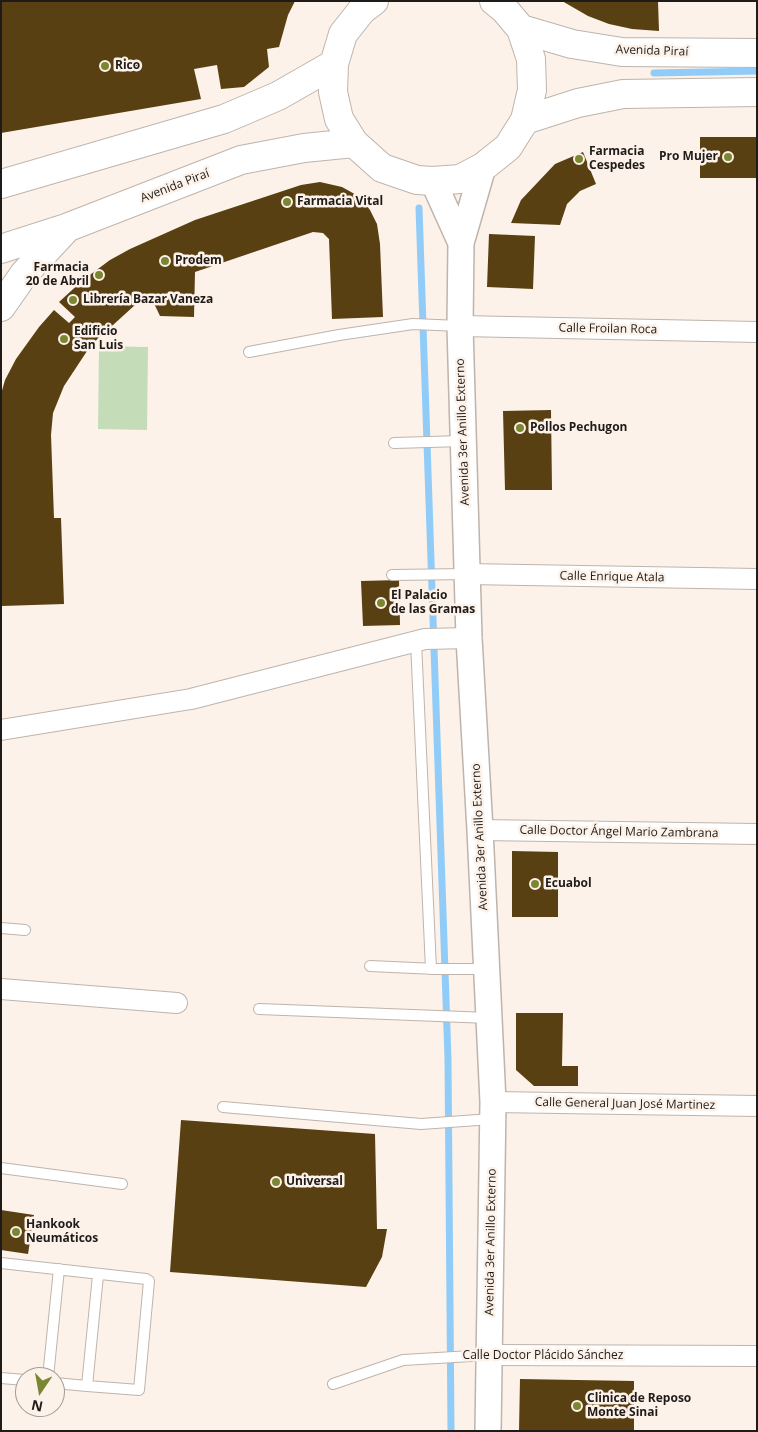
<!DOCTYPE html>
<html>
<head>
<meta charset="utf-8">
<style>
	body { margin:0 }
	#map { position:relative; width:758px; height:1432px; overflow:hidden; background:#fcf2e9; font-family:"Open Sans",sans-serif }
	canvas { display:block }
	.frame { position:absolute; inset:0; border:2px solid #1f1b18; pointer-events:none }
	.north { position:absolute; left:15px; top:1367px; width:50px; height:50px; box-sizing:border-box; background:#fcf2e9; border:1px solid #a49c95; border-radius:50%; rotate:192deg; font-size:14px; font-weight:700; line-height:20px; text-align:center; color:#1f1b18 }
	.north::after { content:''; display:block; margin:auto; width:18px; height:22px; background:#7b8633; clip-path:polygon(50% 0,100% 100%,50% 72%,0 100%) }
</style>
</head>
<body>
<div id="map">
<canvas width="758" height="1432"></canvas>
<div class="frame"></div>
<div class="north">N</div>
</div>
<script>
const context = document.querySelector('canvas').getContext('2d');
context.lineJoin = 'round';
function fill(path, color) {
  context.fillStyle = color;
  context.fill(path, 'evenodd');
}
function toPath(rows) {
  const path = new Path2D();
  for (const r of rows) {
    path.moveTo(r[0], r[1]);
    for (let i = 2; i < r.length; i += 2) path.lineTo(r[i], r[i + 1]);
  }
  return path;
}
function strokePath(path, color, width, dash) {
  context.strokeStyle = color;
  context.lineWidth = width;
  context.lineCap = dash ? 'butt' : 'round';
  context.setLineDash(dash || []);
  context.stroke(path);
}
function drawText(font, color, halo, rows, align = 'center') {
  context.font = font + ' "Open Sans",sans-serif';
  context.lineWidth = 5;
  context.setLineDash([]);
  context.textBaseline = 'middle';
  context.strokeStyle = halo;
  context.fillStyle = color;
  for (const [text, x, y, turn = 0] of rows) {
    context.save();
    context.translate(x, y);
    context.rotate((+turn || 0) * Math.PI / 180);
    context.textAlign = isNaN(turn) ? turn : align;
    if (halo) context.strokeText(text, 0, 0);
    context.fillText(text, 0, 0);
    context.restore();
  }
}
fill(toPath([
	[99,346,148,347,147,430,98,429]
]), '#c5dcb9');
strokePath(toPath([
	[654,73,757,71],
	[419,208,448,1059,451,1431]
]), '#91ccf8', 7);
fill(toPath([
	[1,1,295,1,288,15,279,47,267,49,269,67,244,87,221,89,217,65,194,69,201,99,1,133],
	[562,1,658,1,659,31,632,29,609,24,588,16],
	[700,137,757,137,757,178,700,178],
	[583,152,596,184,580,191,567,204,560,225,511,223,521,200,555,164],
	[320,182,342,187,360,197,370,210,377,224,380,244,383,317,332,319,329,239,323,233,313,232,195,272,194,317,160,316,150,295,135,305,91,345,64,386,53,413,51,435,54,518,61,518,64,604,2,606,1,394,5,380,16,359,39,327,54,310,69,323,75,317,59,302,83,280,110,260,130,249,195,220,301,185],
	[489,234,535,236,533,289,487,287],
	[551,410,552,490,505,490,503,411],
	[399,580,400,625,363,626,361,581],
	[512,851,558,852,558,917,512,917],
	[516,1013,563,1013,562,1066,578,1066,578,1086,534,1086,516,1070],
	[181,1120,375,1134,377,1229,387,1229,382,1257,366,1287,170,1272],
	[1,1210,34,1215,28,1254,1,1250],
	[520,1379,634,1381,634,1431,519,1431]
]), '#594012');
const service = toPath([
	[249,352,339,335,413,324,460,326],
	[394,443,463,441],
	[392,575,467,574],
	[416,642,431,969],
	[1,928,25,930],
	[370,966,436,969,487,969],
	[259,1009,489,1018],
	[223,1107,421,1124,492,1119],
	[1,1168,122,1184],
	[1,1263,146,1279,149,1281,139,1390,87,1386,98,1275],
	[48,1377,59,1269],
	[1,1378,25,1380],
	[55,1383,87,1386],
	[333,1384,403,1360,489,1355]
]);
const minor = toPath([
	[460,326,757,332],
	[467,574,757,579],
	[1,730,191,699,425,639,469,638],
	[480,830,757,834],
	[1,989,177,1003],
	[493,1102,757,1106],
	[490,1355,757,1356]
]);
const tertiary = toPath([
	[483,167,461,243,460,326,469,638,480,830,493,1102,488,1431],
	[433,181,461,243]
]);
const secondary = toPath([
	[374,1,362,10,343,34,334,64,333,92,339,119,354,143,382,168,417,180,433,181,460,179,483,167,508,147,525,120,532,90,531,59,521,29,505,10,494,1],
	[521,29,572,44,622,52,757,53],
	[525,120,578,103,623,94,757,92],
	[1,184,224,119,278,96,334,64],
	[1,249,66,228,241,160,304,148,354,143],
	[1,307,24,274,66,229]
]);
strokePath(service, '#beb4ac', 12);
strokePath(minor, '#beb4ac', 22);
strokePath(tertiary, '#beb4ac', 28);
strokePath(secondary, '#beb4ac', 30);
strokePath(service, '#fff', 10);
strokePath(minor, '#fff', 20);
strokePath(tertiary, '#fff', 25);
strokePath(secondary, '#fff', 28);
for (const [x, y, r, color] of [
	[105,66,5,"#7b8633"],
	[728,157,5,"#7b8633"],
	[579,159,5,"#7b8633"],
	[287,202,5,"#7b8633"],
	[165,261,5,"#7b8633"],
	[99,275,5,"#7b8633"],
	[73,300,5,"#7b8633"],
	[64,339,5,"#7b8633"],
	[520,428,5,"#7b8633"],
	[381,603,5,"#7b8633"],
	[535,884,5,"#7b8633"],
	[276,1182,5,"#7b8633"],
	[16,1232,5,"#7b8633"],
	[577,1406,5,"#7b8633"]
]) {
  const dot = new Path2D();
  dot.arc(x, y, r, 0, 2 * Math.PI);
  context.fillStyle = color;
  context.fill(dot);
  strokePath(dot, '#fcf2e9', 2);
}
drawText('12px', '#1f1b18', '#fcf2e9', [
	["Avenida Piraí",652,51,2],
	["Avenida Piraí",175,186,-21],
	["Calle Froilan Roca",608,329,1],
	["Avenida 3er Anillo Externo",463,432,-92],
	["Calle Enrique Atala",612,577,1],
	["Calle Doctor Ángel Mario Zambrana",619,832,1],
	["Avenida 3er Anillo Externo",480,837,-93],
	["Calle General Juan José Martinez",625,1104,1],
	["Avenida 3er Anillo Externo",491,1242,-89],
	["Calle Doctor Plácido Sánchez",543,1356]
]);
drawText('bold 12px', '#1f1b18', '#fcf2e9', [
	["Rico",115,66],
	["Farmacia",589,152],
	["Cespedes",589,166],
	["Pro Mujer",718,157,"right"],
	["Farmacia Vital",297,202],
	["Prodem",175,261],
	["Farmacia",89,268,"right"],
	["20 de Abril",89,282,"right"],
	["Librería Bazar Vaneza",83,300],
	["Edificio",74,332],
	["San Luis",74,346],
	["Pollos Pechugon",530,428],
	["El Palacio",391,596],
	["de las Gramas",391,610],
	["Ecuabol",545,884],
	["Universal",286,1182],
	["Hankook",26,1225],
	["Neumáticos",26,1239],
	["Clinica de Reposo",587,1399],
	["Monte Sinai",587,1413]
], 'left');
</script>
</body>
</html>
